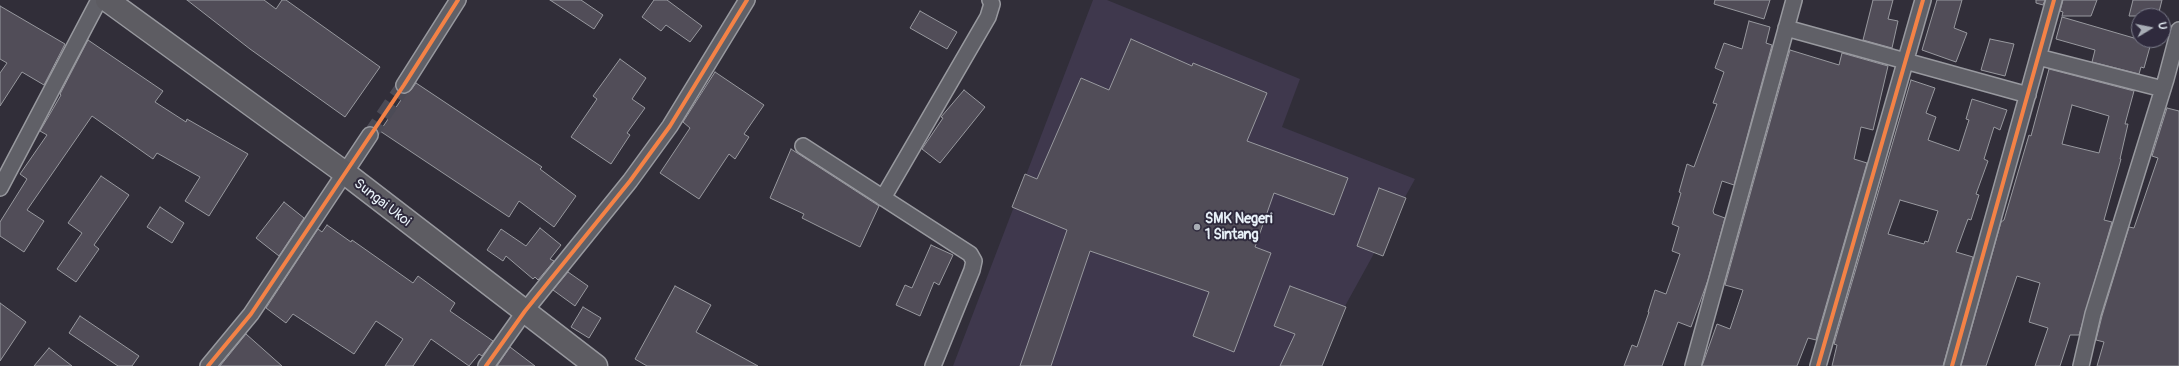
<!DOCTYPE html>
<html>
<head>
<meta charset="utf-8">
<style>
	body { margin:0 }
	#map { position:relative; width:2179px; height:366px; overflow:hidden; background:#312e39; font-family:Pangolin,sans-serif }
	canvas { display:block }
	.north { position:absolute; left:2131px; top:8px; width:40px; height:40px; box-sizing:border-box; background:#2f2a3d; border:1px solid #797a88; border-radius:50%; rotate:80deg; font-size:11px; font-weight:700; line-height:16px; text-align:center; color:#e8f1f8 }
	.north::after { content:''; display:block; margin:auto; width:14px; height:18px; background:#a8adb5; clip-path:polygon(50% 0,100% 100%,50% 72%,0 100%) }
</style>
</head>
<body>
<div id="map">
<canvas width="2179" height="366"></canvas>
<div class="north">U</div>
</div>
<script>
const context = document.querySelector('canvas').getContext('2d');
context.lineJoin = 'round';
function fill(path, color) {
  context.fillStyle = color;
  context.fill(path, 'evenodd');
}
function toPath(rows) {
  const path = new Path2D();
  for (const r of rows) {
    path.moveTo(r[0], r[1]);
    for (let i = 2; i < r.length; i += 2) path.lineTo(r[i], r[i + 1]);
  }
  return path;
}
function strokePath(path, color, width, dash) {
  context.strokeStyle = color;
  context.lineWidth = width;
  context.lineCap = dash ? 'butt' : 'round';
  context.setLineDash(dash || []);
  context.stroke(path);
}
function drawText(font, color, halo, rows, align = 'center') {
  context.font = font + ' Pangolin,sans-serif';
  context.lineWidth = 4;
  context.setLineDash([]);
  context.textBaseline = 'middle';
  context.strokeStyle = halo;
  context.fillStyle = color;
  for (const [text, x, y, turn = 0] of rows) {
    context.save();
    context.translate(x, y);
    context.rotate((+turn || 0) * Math.PI / 180);
    context.textAlign = isNaN(turn) ? turn : align;
    if (halo) context.strokeText(text, 0, 0);
    context.fillText(text, 0, 0);
    context.restore();
  }
}
fill(toPath([
	[1093,0,1107,0,1300,79,1282,127,1415,179,1312,366,953,366]
]), '#3f384d');
const building = toPath([
	[187,0,264,0,276,9,282,0,286,0,380,67,345,117,250,49,187,0],
	[550,0,581,0,603,15,594,29,550,0],
	[654,0,667,0,702,26,690,42,666,25,661,31,642,17,654,0],
	[1715,0,1770,0,1764,19,1714,4,1715,0],
	[1873,0,1893,0,1888,19,1898,21,1892,48,1863,40,1873,0],
	[1937,0,1962,0,1954,28,1967,33,1956,62,1922,50,1937,0],
	[2036,0,2045,0,2043,5,2036,3,2036,0],
	[2063,0,2097,0,2091,16,2062,16,2063,12,2060,11,2063,0],
	[2133,0,2162,0,2158,16,2129,16,2133,0],
	[0,6,65,44,44,85,22,72,0,106,0,73,7,63,0,59,0,6],
	[920,11,957,32,947,49,910,28,920,11],
	[2062,17,2151,43,2144,68,2141,67,2139,74,2092,62,2095,50,2056,39,2062,17],
	[1749,21,1770,27,1766,43,1772,45,1734,185,1722,181,1713,211,1714,214,1725,218,1708,280,1691,327,1678,322,1662,366,1624,366,1632,345,1637,347,1649,312,1648,312,1655,290,1666,294,1680,254,1672,251,1679,227,1672,224,1681,193,1679,192,1687,164,1694,167,1717,104,1713,103,1724,72,1715,68,1724,43,1742,49,1749,21],
	[1131,39,1192,66,1193,63,1267,93,1247,141,1348,178,1334,215,1274,193,1255,247,1271,253,1234,352,1193,336,1209,292,1090,251,1051,366,1020,366,1067,230,1012,207,1025,174,1037,179,1081,78,1109,90,1131,39],
	[1990,39,2014,44,2005,76,1981,70,1990,39],
	[88,40,163,91,155,102,186,122,187,119,248,154,209,216,185,201,200,177,157,153,153,159,92,116,27,210,44,221,24,252,0,236,0,222,27,179,20,174,47,135,40,131,61,95,60,94,88,40],
	[1790,50,1839,65,1842,53,1888,66,1873,130,1861,127,1854,159,1867,163,1816,340,1808,338,1797,366,1702,366,1717,324,1730,329,1743,290,1725,285,1790,50],
	[620,59,646,78,632,99,645,108,627,133,630,135,611,164,571,137,597,99,593,96,620,59],
	[2049,69,2134,91,2125,124,2128,124,2120,159,2121,159,2104,220,2112,222,2079,335,2070,335,2060,366,2035,366,2048,328,2029,322,2040,283,2017,276,1986,366,1961,366,2001,222,2004,220,2029,135,2031,136,2049,69],
	[2072,105,2109,116,2099,153,2062,144,2072,105],
	[715,72,764,105,744,134,749,137,735,159,729,154,699,199,660,173,690,128,683,122,715,72],
	[1911,80,1935,88,1926,113,1936,117,1928,140,1959,151,1969,120,1966,119,1972,99,2007,110,2000,130,1994,127,1984,159,1988,161,1976,194,1979,195,1971,220,1968,219,1956,252,1973,257,1943,366,1832,366,1837,345,1834,344,1911,80],
	[1900,200,1938,211,1928,242,1925,241,1924,244,1888,234,1900,200],
	[416,83,542,167,540,169,576,196,554,227,519,201,509,217,380,131,405,94,411,90,416,83],
	[964,90,985,107,940,163,922,149,943,118,941,117,964,90],
	[2167,108,2179,111,2179,366,2097,366,2104,342,2096,340,2102,316,2129,227,2134,228,2158,158,2152,156,2167,108],
	[791,149,879,206,860,247,802,218,804,214,770,198,791,149],
	[101,176,129,195,94,245,99,249,76,282,57,269,82,233,68,223,101,176],
	[1379,188,1406,198,1383,256,1357,246,1379,188],
	[284,202,304,218,279,256,256,238,284,202],
	[160,207,184,223,172,243,147,227,160,207],
	[327,225,351,242,352,240,413,283,418,276,455,303,450,311,493,341,482,356,479,354,469,366,431,339,413,366,385,366,403,339,376,321,354,354,293,314,286,323,266,308,318,229,322,232,327,225],
	[540,228,561,245,550,259,554,261,538,280,535,277,533,279,506,256,503,261,487,250,501,229,526,246,540,228],
	[931,245,953,255,939,285,934,282,920,316,896,305,905,285,912,288,931,245],
	[568,272,588,286,575,306,553,290,568,272],
	[675,286,711,305,696,332,758,366,647,366,635,359,675,286],
	[1290,286,1346,307,1322,366,1280,366,1295,334,1274,326,1290,286],
	[0,303,26,322,0,361,0,303],
	[583,307,601,318,589,338,571,327,583,307],
	[80,316,139,356,132,366,118,366,69,333,80,316],
	[246,334,282,366,220,366,246,334],
	[510,347,535,366,497,366,510,347],
	[49,348,72,366,34,366,49,348]
]);
fill(building, '#514d58');
strokePath(building, '#98999f', 1);
strokePath(toPath([
	[370,135,404,85]
]), '#4c4b56', 15, [15, 8]);
const street = toPath([
	[1786,28,2028,95],
	[2038,57,2163,89],
	[404,85,458,0],
	[803,146,970,254,974,261,972,270,933,366],
	[0,188,99,0],
	[883,198,988,17,992,4,990,0],
	[208,366,251,314,370,135],
	[486,366,525,311,630,181,670,126,747,0],
	[1693,366,1794,0],
	[1818,366,1923,0],
	[1952,366,2054,0],
	[2081,366,2093,314,2166,79,2179,30]
]);
const highway = toPath([
	[107,0,345,173,596,366]
]);
strokePath(street, '#98999f', 18);
strokePath(highway, '#98999f', 25);
strokePath(street, '#606067', 15);
strokePath(highway, '#5d5c62', 22);
strokePath(toPath([
	[208,366,251,314,404,85,458,0],
	[486,366,525,311,630,181,670,126,747,0],
	[1818,366,1923,0],
	[1952,366,2054,0]
]), '#f48246', 4);
for (const [x, y, r, color] of [
	[1197,227,4,"#a8adb5"]
]) {
  const dot = new Path2D();
  dot.arc(x, y, r, 0, 2 * Math.PI);
  context.fillStyle = color;
  context.fill(dot);
  strokePath(dot, '#2f2a3d', 1.5);
}
drawText('14px', '#e8f1f8', '#2f2a3d', [
	["Sungai Ukoi",382,203,38]
]);
drawText('bold 14px', '#e8f1f8', '#2f2a3d', [
	["SMK Negeri",1205,219],
	["1 Sintang",1205,235]
], 'left');
</script>
</body>
</html>
